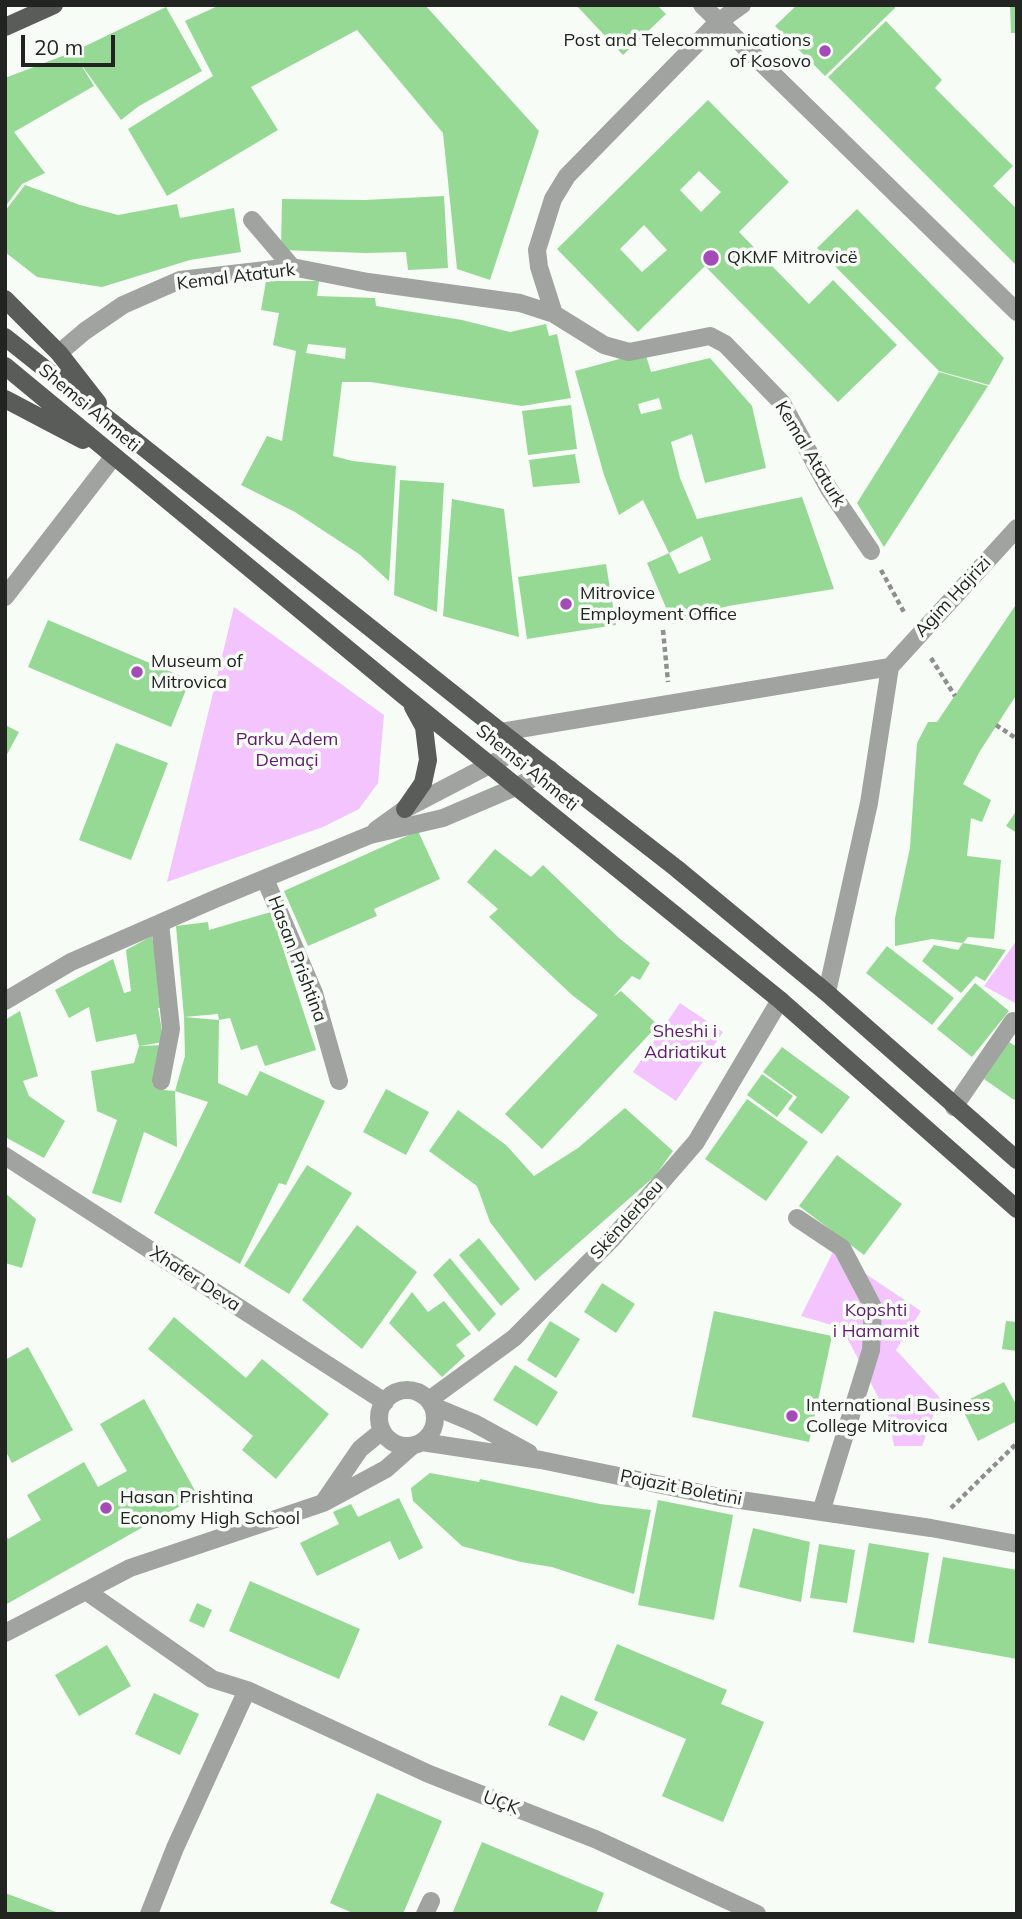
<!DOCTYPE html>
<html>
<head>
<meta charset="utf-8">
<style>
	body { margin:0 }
	#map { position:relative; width:1022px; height:1919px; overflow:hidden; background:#f7fcf6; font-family:Mulish,sans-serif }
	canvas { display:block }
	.frame { position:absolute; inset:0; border:7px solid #222422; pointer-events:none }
	.scale { position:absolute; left:21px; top:35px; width:94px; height:32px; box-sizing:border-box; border:4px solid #222422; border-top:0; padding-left:9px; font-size:21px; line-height:24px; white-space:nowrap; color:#222422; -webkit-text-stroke:5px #f7fcf6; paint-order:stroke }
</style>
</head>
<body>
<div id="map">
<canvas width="1022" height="1919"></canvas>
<div class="frame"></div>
<div class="scale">20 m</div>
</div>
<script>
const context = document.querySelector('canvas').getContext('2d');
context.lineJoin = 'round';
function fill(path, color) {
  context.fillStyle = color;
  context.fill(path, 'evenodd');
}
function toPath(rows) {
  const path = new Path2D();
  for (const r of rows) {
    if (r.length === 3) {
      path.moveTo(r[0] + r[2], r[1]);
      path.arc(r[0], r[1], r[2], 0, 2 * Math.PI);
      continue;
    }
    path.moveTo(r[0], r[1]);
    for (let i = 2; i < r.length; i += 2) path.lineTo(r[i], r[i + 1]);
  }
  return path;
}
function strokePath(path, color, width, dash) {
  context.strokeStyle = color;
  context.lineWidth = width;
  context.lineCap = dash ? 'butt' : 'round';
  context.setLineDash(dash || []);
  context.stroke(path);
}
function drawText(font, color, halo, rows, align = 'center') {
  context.font = font + ' Mulish,sans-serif';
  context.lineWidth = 7;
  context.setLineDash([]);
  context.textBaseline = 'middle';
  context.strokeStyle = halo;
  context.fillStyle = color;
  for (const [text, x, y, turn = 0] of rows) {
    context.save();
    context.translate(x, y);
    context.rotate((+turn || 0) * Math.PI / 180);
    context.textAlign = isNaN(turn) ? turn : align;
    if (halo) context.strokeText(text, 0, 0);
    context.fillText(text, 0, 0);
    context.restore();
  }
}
fill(toPath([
	[234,607,384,715,378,783,359,809,323,827,167,882],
	[1017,940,1017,1004,984,986],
	[680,1003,723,1032,676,1101,633,1072],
	[833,1252,921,1311,896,1350,940,1398,922,1446,894,1446,889,1418,842,1328,801,1316]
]), '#f3c4fd');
fill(toPath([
	[220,5,425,5,539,131,490,280,457,269,443,133,357,30,251,87,278,130,167,196,128,129,213,76,185,21],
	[576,5,657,5,666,14,623,55],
	[797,5,895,5,895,8,825,76,775,26],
	[1010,5,1017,5,1017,33,1011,33],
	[166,7,202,71,139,106,121,120,78,60,94,86,14,132,45,173,22,184,5,207,5,78,73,52],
	[886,21,942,80,935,88,1013,166,993,186,1017,209,1017,266,828,77],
	[708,100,789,182,739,232,809,304,833,280,897,345,838,402,705,266,638,332,557,249],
	[699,171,721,192,701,212,680,190],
	[644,225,667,250,642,272,620,249],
	[25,185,80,205,118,215,177,204,180,218,234,208,241,252,190,260,102,287,37,277,5,252,5,211],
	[444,196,448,268,408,270,406,252,366,253,281,250,282,199,365,200],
	[857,209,1004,358,989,385,939,371,817,248],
	[266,281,319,281,317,296,375,298,376,306,462,320,510,332,546,324,549,336,557,334,571,398,522,406,371,382,342,382,333,456,353,461,396,466,389,581,359,554,295,512,241,485,267,436,282,441,296,351,273,345,279,313,261,310],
	[308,344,346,348,345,359,306,353],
	[645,352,651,372,710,358,752,406,766,468,705,483,692,434,671,442,680,478,697,519,802,497,834,589,728,606,673,624,647,563,669,553,643,500,619,515,604,475,575,371],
	[659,398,662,409,641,414,638,404],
	[702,536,711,560,679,574,669,553],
	[939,372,988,386,884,547,857,503],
	[571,405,577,449,528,455,522,411],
	[575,454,580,483,533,487,529,460],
	[400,480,444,483,437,612,394,595],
	[452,499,504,509,519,637,443,616],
	[606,564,616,625,527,639,518,577],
	[1017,603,1017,694,980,751,963,784,991,800,982,822,971,818,967,856,1001,860,994,939,968,937,963,943,932,939,895,946,895,918,910,848,917,743,928,722,937,722],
	[48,620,190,680,171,727,28,667],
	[5,725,19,732,5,758],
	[116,743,168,763,131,860,79,840],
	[1017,810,1017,833,1006,826],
	[418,831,440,879,374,909,377,916,308,946,284,891],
	[495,849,531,877,543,865,619,938,650,963,640,980,632,976,613,997,621,991,658,1025,542,1149,505,1114,598,1015,572,995,489,917,498,909,467,882],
	[271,912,316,1050,265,1066,257,1045,241,1050,230,1018,219,1020,218,1014,184,1017,176,926,208,922,209,930],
	[152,936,165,1008,158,1008,164,1042,139,1046,136,1034,96,1042,89,1007,69,1018,55,990,113,959,124,993,131,991,126,950],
	[963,943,1006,950,985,981,976,976,961,993,922,961,934,945,958,950],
	[887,946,954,998,932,1025,866,973],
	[975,983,1009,1011,972,1057,937,1029],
	[20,1011,38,1076,23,1081,29,1096,65,1121,44,1158,5,1137,5,1020],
	[184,1017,219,1020,218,1083,247,1096,260,1071,325,1101,286,1185,279,1183,240,1264,154,1213,208,1102,175,1091,185,1056],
	[1009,1042,1017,1047,1017,1096,1014,1100,984,1079],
	[165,1045,152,1084,164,1090,175,1091,177,1147,144,1132,121,1203,92,1193,117,1120,97,1111,91,1071,134,1063,139,1046],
	[782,1047,850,1097,822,1134,788,1109,797,1097,763,1072],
	[762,1074,793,1096,777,1117,747,1095],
	[386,1089,429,1112,406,1155,363,1132],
	[747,1099,808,1142,766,1201,705,1159],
	[625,1108,673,1151,655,1176,535,1281,490,1222,477,1186,429,1151,458,1110,506,1145,534,1176,578,1148],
	[837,1155,902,1204,864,1255,799,1206],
	[307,1165,352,1193,289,1294,244,1266],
	[5,1193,36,1219,22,1268,5,1263],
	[357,1225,417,1272,362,1349,302,1300],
	[479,1238,520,1289,501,1306,459,1255],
	[450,1258,496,1314,479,1332,433,1275],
	[602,1283,635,1304,616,1333,584,1312],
	[412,1292,428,1312,444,1301,471,1334,456,1345,465,1356,442,1377,389,1323],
	[714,1311,832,1336,809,1442,692,1417],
	[174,1317,246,1378,262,1359,329,1414,276,1479,242,1450,253,1436,148,1349],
	[550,1321,580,1339,556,1378,527,1360],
	[1006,1321,1017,1322,1017,1351,1002,1349],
	[28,1347,73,1430,12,1463,5,1450,5,1360],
	[515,1365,558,1392,537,1426,493,1400],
	[1004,1382,1017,1406,1017,1421,978,1441,960,1404],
	[144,1399,198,1496,5,1605,5,1534,8,1539,41,1520,27,1495,84,1462,98,1487,127,1471,100,1424],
	[430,1473,479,1482,480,1479,600,1504,651,1510,634,1594,552,1567,521,1562,462,1546,413,1501,411,1488],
	[399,1498,423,1548,399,1560,390,1541,317,1576,300,1543,339,1524,333,1512,351,1504,358,1517],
	[658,1500,733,1515,714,1620,638,1605],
	[753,1528,810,1542,801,1602,739,1587],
	[869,1543,929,1553,914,1643,853,1632],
	[819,1544,855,1550,847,1603,810,1598],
	[943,1557,1017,1570,1017,1659,928,1643],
	[250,1581,360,1629,339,1679,229,1631],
	[197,1603,212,1610,204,1628,189,1621],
	[617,1644,727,1690,721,1704,764,1722,723,1822,662,1796,686,1739,594,1700],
	[107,1645,131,1686,79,1716,55,1675],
	[154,1693,199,1714,180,1755,135,1734],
	[561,1695,598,1712,584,1741,548,1725],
	[377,1793,442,1821,403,1914,355,1914,330,1903],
	[482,1842,604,1893,596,1914,452,1914],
	[5,1893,59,1913,59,1914,5,1914]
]), '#96d995');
strokePath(toPath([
	[881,570,905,614],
	[663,630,668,682],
	[931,658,955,696],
	[996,725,1017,739],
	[951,1508,1017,1443]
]), '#8d918d', 4.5, [5, 3.5]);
strokePath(toPath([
	[702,5,1017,312],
	[252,220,292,267],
	[554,314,539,267,537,250,553,199,567,176,718,22,742,5],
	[59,353,85,331,123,305,180,280,292,267,368,282,520,303,554,314,604,345,629,352,710,336,725,344,782,403,829,489,871,551],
	[5,597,114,456],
	[890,667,1017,528],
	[501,732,890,667],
	[376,830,405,809,522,748],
	[265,879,314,993,339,1081],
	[160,923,171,1029,161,1081],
	[827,992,869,803,890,667],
	[5,1001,71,962,215,899,370,835,443,818,518,786,550,769],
	[954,1107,1013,1021],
	[5,1156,385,1402],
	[797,1218,842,1248,873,1307,871,1350,821,1512],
	[407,1418,28],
	[429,1400,514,1338,611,1240,696,1142,780,1000],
	[433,1406,474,1423,529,1453],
	[422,1442,541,1460,720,1497,931,1528,1017,1544],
	[325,1500,360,1449,382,1431],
	[86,1591,212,1679,247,1690,429,1774,595,1839,757,1914],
	[5,1633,130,1568,323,1503,386,1469,412,1446],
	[149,1914,175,1848,247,1690],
	[425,1914,431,1901]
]), '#a1a3a1', 18);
strokePath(toPath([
	[5,27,54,5],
	[5,299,59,353,98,403],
	[5,337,501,732,676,868,827,993,1017,1160],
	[5,366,402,694,780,1000,1017,1209],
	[5,399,83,440],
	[405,809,423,783,428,760,424,727,413,707]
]), '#595c59', 18);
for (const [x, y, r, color] of [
	[825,51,7,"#a44bb7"],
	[711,258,9,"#a44bb7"],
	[566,604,7,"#a44bb7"],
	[137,672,7,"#a44bb7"],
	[792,1416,7,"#a44bb7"],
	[106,1508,7,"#a44bb7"]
]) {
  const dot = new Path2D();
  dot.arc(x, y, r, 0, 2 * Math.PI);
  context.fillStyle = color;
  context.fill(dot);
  strokePath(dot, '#f7fcf6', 2.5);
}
drawText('18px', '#222422', '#f7fcf6', [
	["Post and Telecommunications",811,41,"right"],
	["of Kosovo",811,62,"right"],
	["QKMF Mitrovicë",727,258],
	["Mitrovice",580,594],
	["Employment Office",580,615],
	["Museum of",151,662],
	["Mitrovica",151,683],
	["International Business",806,1406],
	["College Mitrovica",806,1427],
	["Hasan Prishtina",120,1498],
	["Economy High School",120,1519]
], 'left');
drawText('18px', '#222422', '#f7fcf6', [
	["Kemal Ataturk",236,277,-7],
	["Shemsi Ahmeti",89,408,40],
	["Kemal Ataturk",810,454,59],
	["Agim Hajrizi",953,597,-47],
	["Shemsi Ahmeti",527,768,39],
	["Hasan Prishtina",297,959,69],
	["Skënderbeu",627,1220,-48],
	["Xhafer Deva",195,1279,33],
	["Pajazit Boletini",681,1488,11],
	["UÇK",501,1803,21]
]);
drawText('18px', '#611b6e', '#f7fcf6', [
	["Parku Adem",287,740],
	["Demaçi",287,761],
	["Sheshi i",685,1032],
	["Adriatikut",685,1053],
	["Kopshti",876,1311],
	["i Hamamit",876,1332]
]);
</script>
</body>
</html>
